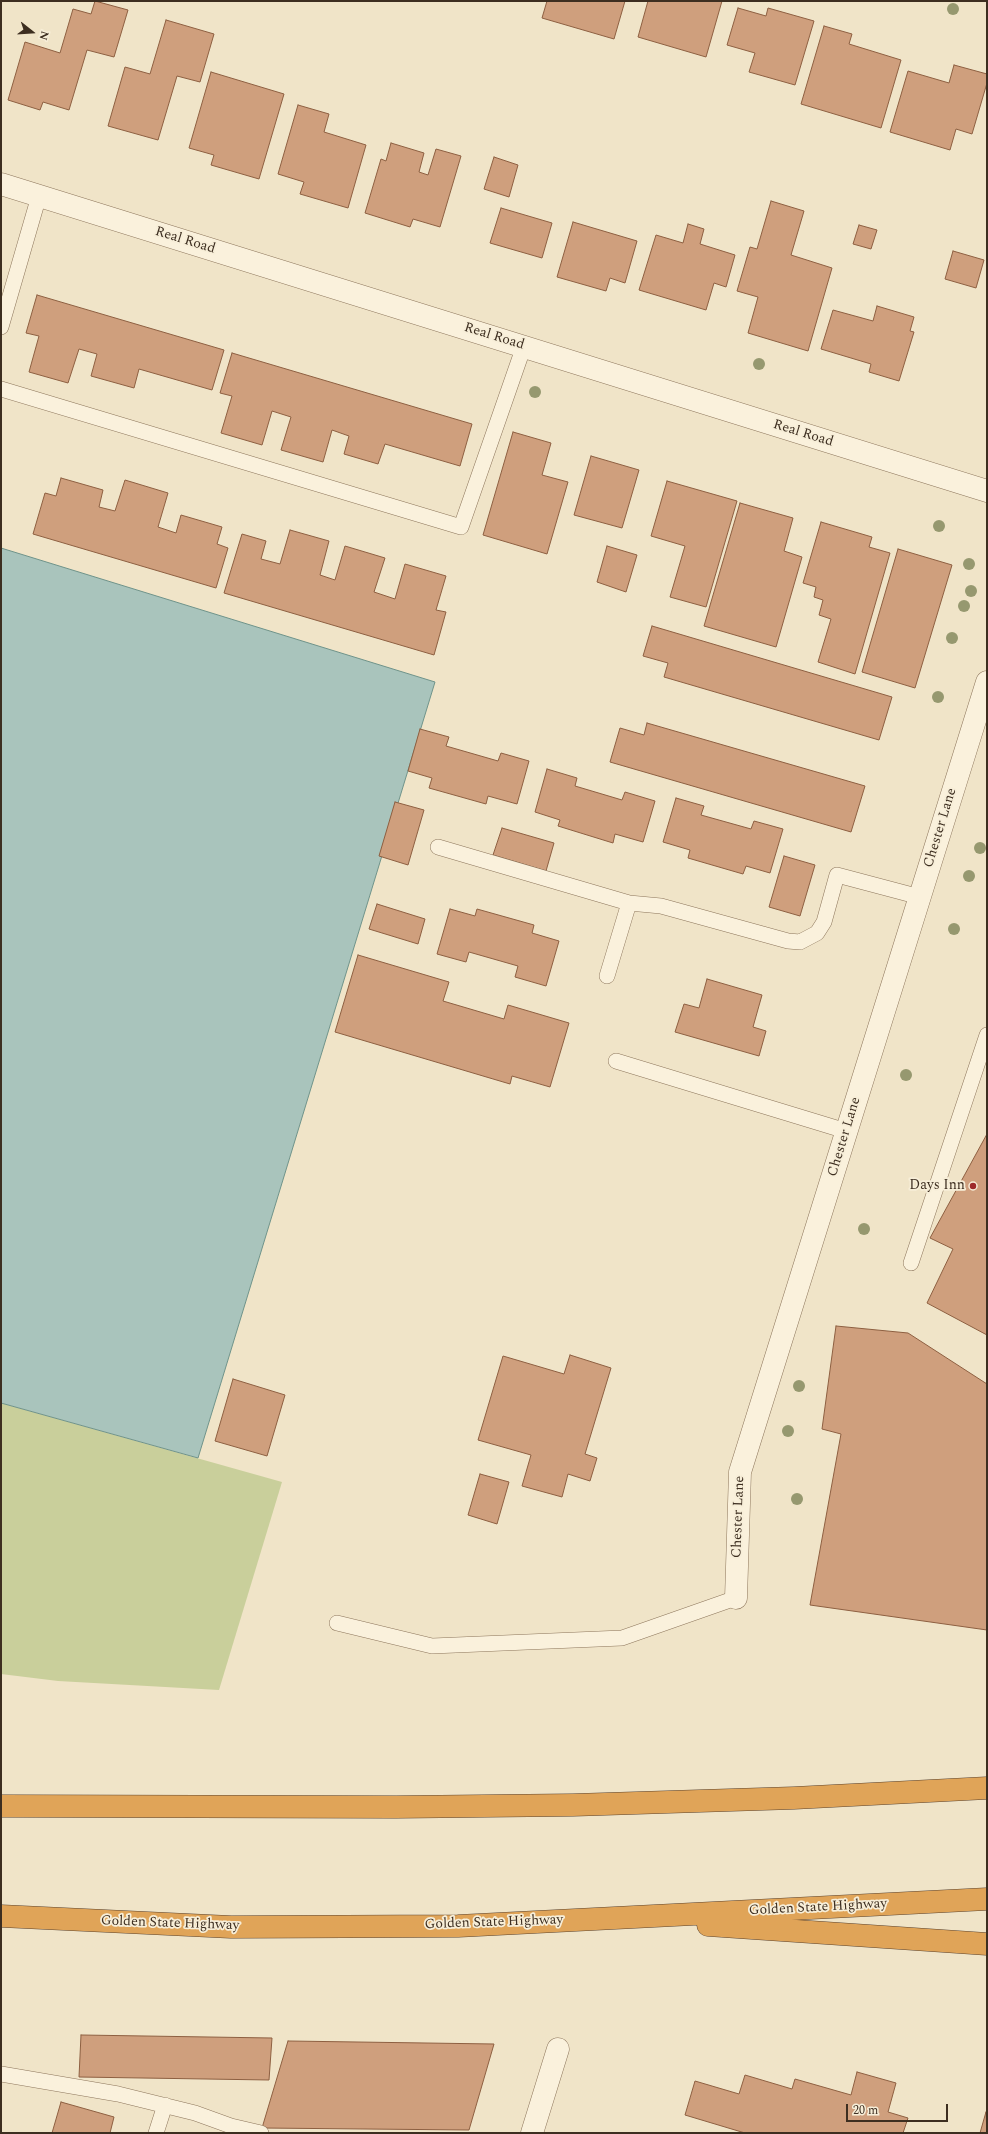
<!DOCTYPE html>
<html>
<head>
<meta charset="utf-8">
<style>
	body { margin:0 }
	#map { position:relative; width:988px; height:2134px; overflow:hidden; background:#f0e4c8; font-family:Spectral,serif }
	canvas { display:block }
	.frame { position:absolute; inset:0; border:2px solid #3d2e20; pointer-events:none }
	.north { position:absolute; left:12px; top:12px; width:40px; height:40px; -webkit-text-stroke:3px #f7eed8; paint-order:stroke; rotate:107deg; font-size:11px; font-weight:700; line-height:16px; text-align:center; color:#3d2e20 }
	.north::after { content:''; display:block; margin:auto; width:14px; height:18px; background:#3d2e20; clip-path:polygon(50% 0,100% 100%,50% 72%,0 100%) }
	.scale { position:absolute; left:846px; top:2104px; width:102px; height:18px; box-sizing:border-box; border:2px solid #3d2e20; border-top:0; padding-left:5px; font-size:12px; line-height:14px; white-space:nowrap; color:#3d2e20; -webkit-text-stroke:3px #f7eed8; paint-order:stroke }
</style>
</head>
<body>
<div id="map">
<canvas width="988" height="2134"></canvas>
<div class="frame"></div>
<div class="north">N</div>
<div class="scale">20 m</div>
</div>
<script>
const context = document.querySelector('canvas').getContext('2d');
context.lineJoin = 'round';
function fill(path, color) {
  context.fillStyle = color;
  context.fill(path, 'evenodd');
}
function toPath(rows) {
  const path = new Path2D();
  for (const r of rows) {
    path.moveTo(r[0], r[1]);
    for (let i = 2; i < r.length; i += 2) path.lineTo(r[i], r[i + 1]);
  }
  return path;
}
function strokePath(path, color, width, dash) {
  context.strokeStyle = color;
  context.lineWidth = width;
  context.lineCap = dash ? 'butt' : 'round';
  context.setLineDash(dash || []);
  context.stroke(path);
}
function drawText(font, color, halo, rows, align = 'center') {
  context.font = font + ' Spectral,serif';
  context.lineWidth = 3.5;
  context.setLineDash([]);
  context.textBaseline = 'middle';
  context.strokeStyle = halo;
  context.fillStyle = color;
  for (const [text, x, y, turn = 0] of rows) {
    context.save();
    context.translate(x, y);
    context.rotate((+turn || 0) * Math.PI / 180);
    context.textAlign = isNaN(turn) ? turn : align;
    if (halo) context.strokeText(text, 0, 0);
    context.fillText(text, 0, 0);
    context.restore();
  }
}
fill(toPath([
	[1,1403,282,1482,219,1690,58,1681,1,1674]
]), '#c9cf9b');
const water = toPath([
	[1,548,435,682,198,1458,1,1403,1,548]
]);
fill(water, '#a9c4bc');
strokePath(water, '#6f938a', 1);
const building = toPath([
	[95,1,128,10,114,57,87,50,69,110,43,102,40,110,8,100,25,42,60,53,73,9,91,14,95,1],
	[547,1,625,1,614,39,542,18,547,1],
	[648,1,722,1,706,57,638,37,648,1],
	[738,8,766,16,768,8,814,21,795,85,749,72,755,53,727,45,738,8],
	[166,20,214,34,200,82,177,76,158,140,108,126,125,67,150,74,166,20],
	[824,26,852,34,849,44,901,60,881,128,801,104,824,26],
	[954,65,987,74,987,83,972,134,956,129,950,150,890,132,908,71,949,83,954,65],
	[211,72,284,94,259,179,211,165,214,155,189,148,211,72],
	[298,105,329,114,324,132,366,145,348,208,300,194,304,182,278,174,298,105],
	[391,143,424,153,419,172,428,175,436,149,461,156,440,227,413,219,410,227,365,213,381,159,386,161,391,143],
	[494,157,518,165,509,197,484,189,494,157],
	[771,201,804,211,791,255,832,268,808,351,748,333,758,297,737,291,750,247,757,249,771,201],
	[501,208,552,223,542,258,490,243,501,208],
	[573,222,637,241,625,283,610,278,606,291,557,277,573,222],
	[688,224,704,229,700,244,735,255,726,287,714,283,706,310,639,290,656,235,683,243,688,224],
	[859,225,877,230,871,249,853,244,859,225],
	[953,251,984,260,976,288,945,279,953,251],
	[37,295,224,350,212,390,139,369,134,388,91,376,97,354,79,349,68,383,29,372,39,336,26,333,37,295],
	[877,306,914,317,910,331,914,332,899,381,869,372,871,364,821,349,833,310,873,321,877,306],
	[232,353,472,424,460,466,385,444,378,464,344,454,349,436,332,430,323,462,281,450,291,417,272,411,262,445,221,433,232,396,220,393,232,353],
	[513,432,551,443,542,475,568,482,547,554,483,535,513,432],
	[591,456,639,470,622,528,574,515,591,456],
	[61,478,103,490,99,507,115,511,125,480,168,493,158,527,176,533,181,515,222,527,217,544,228,548,216,588,33,534,45,493,56,496,61,478],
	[667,481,737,501,706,607,670,597,685,546,651,536,667,481],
	[740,503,793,518,784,551,802,557,776,647,704,626,740,503],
	[821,522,872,537,869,547,890,553,855,674,818,662,831,619,819,615,823,600,814,597,816,587,803,583,821,522],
	[290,530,329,541,320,575,335,580,345,546,385,558,374,592,395,599,405,564,446,576,436,610,446,612,434,655,224,593,242,534,266,541,261,559,280,564,290,530],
	[607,546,637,555,626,592,597,582,607,546],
	[898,549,952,565,915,688,862,672,898,549],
	[652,626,892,697,879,740,664,677,668,663,643,656,652,626],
	[647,723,865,786,851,832,610,762,620,728,644,735,647,723],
	[420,729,449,737,446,746,498,761,501,753,529,761,517,804,488,796,486,804,429,788,432,778,408,771,420,729],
	[547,769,577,778,575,786,622,800,625,792,655,801,643,842,615,834,613,843,558,826,560,820,535,812,547,769],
	[676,798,704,806,701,815,751,829,754,821,783,829,770,873,746,866,743,874,688,858,690,850,663,842,676,798],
	[395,802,424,810,408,865,379,856,395,802],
	[502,828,554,843,546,871,493,855,502,828],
	[784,856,815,865,800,916,769,907,784,856],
	[377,904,425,919,418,944,369,929,377,904],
	[450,909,475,916,477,909,534,925,532,933,559,941,546,986,515,977,518,966,469,952,466,962,437,954,450,909],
	[358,955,449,982,443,1001,504,1019,508,1005,569,1023,550,1087,512,1076,510,1084,335,1032,358,955],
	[707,979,762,995,753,1027,766,1031,759,1056,675,1032,684,1004,699,1008,707,979],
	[987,1134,987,1335,927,1303,953,1249,930,1238,987,1134],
	[836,1326,908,1333,987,1384,987,1630,810,1605,841,1434,822,1429,836,1326],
	[570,1355,611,1368,585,1454,597,1458,590,1481,568,1474,562,1497,522,1486,531,1455,478,1440,503,1356,564,1374,570,1355],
	[233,1379,285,1395,267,1456,215,1441,233,1379],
	[480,1474,509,1482,497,1524,468,1515,480,1474],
	[81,2035,272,2038,269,2080,79,2077,81,2035],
	[288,2041,494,2044,469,2130,262,2128,288,2041],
	[857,2072,896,2083,888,2112,908,2118,903,2133,745,2133,685,2115,695,2081,739,2094,745,2075,792,2089,795,2079,851,2095,857,2072],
	[61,2102,114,2117,110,2133,52,2133,61,2102],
	[986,2112,987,2133,980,2133,986,2112]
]);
fill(building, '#cf9f7d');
strokePath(building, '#8d5f41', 1);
const service = toPath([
	[1,327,39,196],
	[1,389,461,527,524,346],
	[438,847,629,903,661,906,788,941,800,942,817,933,824,922,837,875,920,897],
	[607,976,629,903],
	[616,1061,846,1131],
	[911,1263,987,1035],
	[337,1623,432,1646,622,1638,736,1598],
	[1,2074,118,2094,195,2113,231,2126,261,2133],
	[156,2133,165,2105]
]);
const minor = toPath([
	[736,1598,740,1472,987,682]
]);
const tertiary = toPath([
	[1,184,987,491],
	[532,2133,558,2049]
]);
const motorway = toPath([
	[1,1806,396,1807,573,1805,794,1798,987,1788],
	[1,1916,231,1927,458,1926,987,1899],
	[708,1925,987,1944]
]);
strokePath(service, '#8d765c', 16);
strokePath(minor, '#8d765c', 23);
strokePath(tertiary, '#8d765c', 23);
strokePath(motorway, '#5b4430', 23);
strokePath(service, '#faf1dc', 15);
strokePath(minor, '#faf1dc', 22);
strokePath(tertiary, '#faf1dc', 22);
strokePath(motorway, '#e0a458', 22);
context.fillStyle = '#96986f';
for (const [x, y] of [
	[953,9],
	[759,364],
	[535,392],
	[939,526],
	[969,564],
	[971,591],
	[964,606],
	[952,638],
	[938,697],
	[980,848],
	[969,876],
	[954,929],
	[906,1075],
	[864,1229],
	[799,1386],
	[788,1431],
	[797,1499]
]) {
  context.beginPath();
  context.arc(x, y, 6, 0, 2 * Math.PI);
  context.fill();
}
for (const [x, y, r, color] of [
	[973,1186,4,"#9e2a2b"]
]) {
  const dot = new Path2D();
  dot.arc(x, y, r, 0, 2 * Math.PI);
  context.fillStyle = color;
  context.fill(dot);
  strokePath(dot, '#f7eed8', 1.5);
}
drawText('14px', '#3d2e20', '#f7eed8', [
	["Real Road",185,241,17],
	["Real Road",494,337,17],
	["Real Road",803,434,17],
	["Chester Lane",941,828,-73],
	["Chester Lane",845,1137,-73],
	["Chester Lane",739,1517,-88],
	["Golden State Highway",818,1908,-3],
	["Golden State Highway",494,1923,-2],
	["Golden State Highway",170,1924,2]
]);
drawText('14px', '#3d2e20', '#f7eed8', [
	["Days Inn",965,1186]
], 'right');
</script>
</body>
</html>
